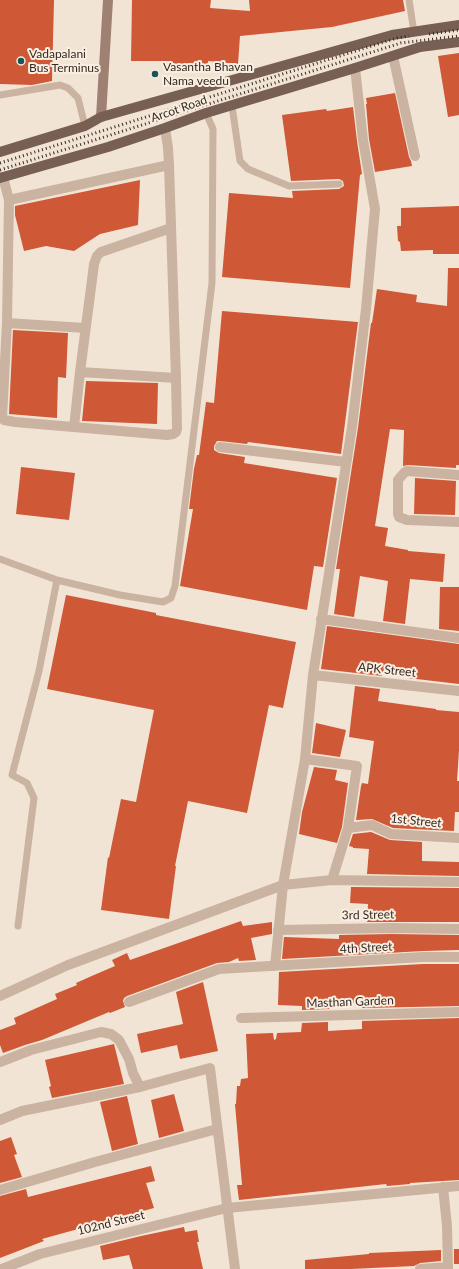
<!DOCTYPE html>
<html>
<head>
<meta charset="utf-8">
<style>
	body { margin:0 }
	canvas { display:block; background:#f2e4d5 }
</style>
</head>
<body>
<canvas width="459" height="1269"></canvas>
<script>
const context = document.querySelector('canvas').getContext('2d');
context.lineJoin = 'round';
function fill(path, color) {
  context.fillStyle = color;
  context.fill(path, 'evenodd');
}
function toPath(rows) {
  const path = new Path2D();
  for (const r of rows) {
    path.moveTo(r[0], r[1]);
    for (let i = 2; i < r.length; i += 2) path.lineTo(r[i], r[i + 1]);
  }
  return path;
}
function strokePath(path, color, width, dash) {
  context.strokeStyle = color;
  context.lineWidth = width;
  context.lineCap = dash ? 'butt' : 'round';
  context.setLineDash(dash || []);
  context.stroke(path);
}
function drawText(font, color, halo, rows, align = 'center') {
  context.font = font + ' Lato,sans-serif';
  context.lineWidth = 4;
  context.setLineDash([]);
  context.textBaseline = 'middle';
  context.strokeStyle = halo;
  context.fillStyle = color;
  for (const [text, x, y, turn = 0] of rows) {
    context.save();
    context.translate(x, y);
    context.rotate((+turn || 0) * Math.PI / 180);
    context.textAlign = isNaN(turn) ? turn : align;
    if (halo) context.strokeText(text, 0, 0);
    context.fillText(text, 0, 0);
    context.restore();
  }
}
fill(toPath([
	[0,0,54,0,52,81,32,85,0,84],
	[132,0,211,0,210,8,250,11,249,0,403,0,405,11,332,27,240,36,238,64,208,61,207,72,170,70,171,61,131,61],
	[459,53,459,115,448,117,438,56],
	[395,93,409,157,411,161,412,166,375,172,369,139,366,104,367,104,366,98],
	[353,107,357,141,362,174,360,175,350,288,222,277,229,193,293,198,292,191,339,189,344,186,343,181,339,179,291,181,282,115,326,109,327,111],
	[140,180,138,225,100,234,74,251,46,246,24,251,15,215,15,206],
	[459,206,459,254,433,254,433,250,401,251,400,242,398,241,397,226,401,226,401,208],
	[448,268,459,268,459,465,456,465,456,468,408,465,403,466,404,430,390,429,375,526,388,528,385,546,408,550,408,551,445,554,443,582,410,579,405,624,383,621,388,581,360,576,354,617,334,614,340,569,336,569,358,428,371,323,372,323,377,289,417,295,416,302,447,306],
	[222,311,358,322,341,454,248,442,247,444,220,441,217,441,214,446,214,450,219,453,245,457,244,463,337,478,323,567,314,566,307,610,180,586,193,509,189,509,194,469,197,455,199,455,206,402,214,403],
	[13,330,68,333,66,378,58,377,57,418,9,414],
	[86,381,158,383,157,424,82,421],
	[21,467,75,473,69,520,16,514],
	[415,478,456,481,455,515,414,514],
	[440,587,459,587,459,631,439,629],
	[66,595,156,613,156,615,296,642,283,708,269,705,247,813,188,801,175,866,176,866,169,919,101,910,108,857,109,858,121,799,136,802,154,710,47,689],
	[327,626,459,644,459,684,408,678,408,676,382,672,382,676,321,669],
	[355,686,380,689,378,701,436,709,436,710,459,712,459,750,457,781,459,781,459,812,455,812,454,831,393,828,372,819,356,820,361,786,362,783,368,784,374,741,349,737],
	[316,723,346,730,340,757,312,753],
	[314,767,337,770,335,780,348,783,342,827,337,843,299,834,302,812],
	[371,832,390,840,422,842,422,861,459,862,459,876,367,874,369,849,353,848,353,847,349,846,353,834],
	[351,887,459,888,459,922,367,922,368,904,350,903],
	[241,921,243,926,272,922,272,934,251,938,256,960,239,961,238,958,229,962,217,963,127,996,124,998,123,1001,125,1007,110,1013,109,1012,42,1040,25,1045,3,1053,0,1045,0,1030,16,1024,14,1018,57,999,55,994,77,985,76,983,94,975,115,966,112,960,127,953,130,960],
	[391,934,459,935,459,950,423,951,282,959,284,937,339,939,339,935],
	[423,964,459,964,459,1006,362,1008,362,1003,329,1002,329,1009,302,1010,302,1006,278,1005,279,972],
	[203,982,218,1051,180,1059,177,1045,141,1053,137,1034,183,1024,176,992],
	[459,1018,459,1180,410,1183,410,1184,387,1186,386,1184,239,1200,237,1185,242,1185,235,1104,236,1104,237,1086,240,1086,241,1079,248,1078,246,1034,273,1033,274,1040,276,1039,277,1033,301,1032,302,1023,328,1022,328,1031,362,1029,362,1021],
	[114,1044,124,1084,52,1098,49,1087,51,1086,45,1060],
	[174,1094,184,1131,159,1138,151,1100],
	[127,1096,138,1144,112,1151,100,1102],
	[11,1137,17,1154,14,1155,22,1177,0,1183,0,1141],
	[151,1166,155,1181,146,1183,154,1208,42,1239,44,1241,0,1258,0,1196,26,1189,28,1197],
	[184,1227,185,1232,197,1230,199,1242,197,1242,203,1269,133,1269,129,1255,103,1260,100,1246,141,1236],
	[454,1249,459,1249,459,1264,454,1264],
	[441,1250,441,1261,420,1263,414,1266,351,1269,305,1269,305,1260,369,1254,369,1253]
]), '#cf5837');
strokePath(toPath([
	[409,0,414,32],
	[0,95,60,85,68,88,78,98,85,126],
	[232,106,240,161,248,169,289,186,339,184],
	[0,559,57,580],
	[18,926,34,798,27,783,12,775,39,671,57,580,120,595,163,602,171,598,175,586,212,283,213,129,206,113]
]), '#cbb3a1', 7);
strokePath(toPath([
	[393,56,415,156],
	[3,177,9,200,7,323,2,418,4,420,15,422,167,435,173,434,176,432,177,429,176,378,169,165,168,148,165,128],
	[9,200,169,165],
	[171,228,101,252,97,256,94,264,92,280,80,372,176,378],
	[7,323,85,328],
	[74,427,80,372],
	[220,447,346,462],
	[459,475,407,471,404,473,398,480,398,514,399,517,407,520,459,522],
	[321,619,459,638],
	[313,675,459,691],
	[305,759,357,766,348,828,332,880],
	[348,828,372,825,391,834,459,838],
	[278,930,391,928,459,929],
	[275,966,283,885,305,759,313,675,352,427,366,309,375,209,363,140,355,68],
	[0,996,68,965,283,885,332,880,459,882],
	[129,1002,219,969,423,957,459,957],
	[241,1018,459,1012],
	[0,1062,31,1050,101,1032,111,1034,119,1040,129,1059,133,1073,140,1087],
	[0,1120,22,1111,140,1087,210,1068,235,1269],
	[443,1187,447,1226,448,1269],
	[0,1190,95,1162,217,1129],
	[2,1269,40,1254,227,1208,459,1186],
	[420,1269,448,1267]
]), '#cbb3a1', 10);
strokePath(toPath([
	[101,117,108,0]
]), '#9e8172', 10);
strokePath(toPath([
	[0,152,85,126,101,117,392,35,459,25],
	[0,178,108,147,165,128,206,113,355,68,420,47,459,42]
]), '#775f54', 10);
strokePath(toPath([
	[429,34,459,30],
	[0,163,397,38,409,36],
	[0,170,401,43,459,36]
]), '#342924', 3, [1, 3]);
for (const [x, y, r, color] of [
	[21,61,4,"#175558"],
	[155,74,4,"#175558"]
]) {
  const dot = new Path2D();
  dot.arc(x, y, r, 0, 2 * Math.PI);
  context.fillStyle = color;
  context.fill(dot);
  strokePath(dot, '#faeee1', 1.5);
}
drawText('12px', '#342924', '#faeee1', [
	["Vadapalani",29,54],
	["Bus Terminus",29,68],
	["Vasantha Bhavan",163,67],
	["Nama veedu",163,81]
], 'left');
drawText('12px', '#342924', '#faeee1', [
	["Arcot Road",179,109,-19],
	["APK Street",387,670,6],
	["1st Street",416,821,6],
	["3rd Street",368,915,-1],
	["4th Street",366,948,-3],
	["Masthan Garden",350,1002,-2],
	["102nd Street",111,1223,-14]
]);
</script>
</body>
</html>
